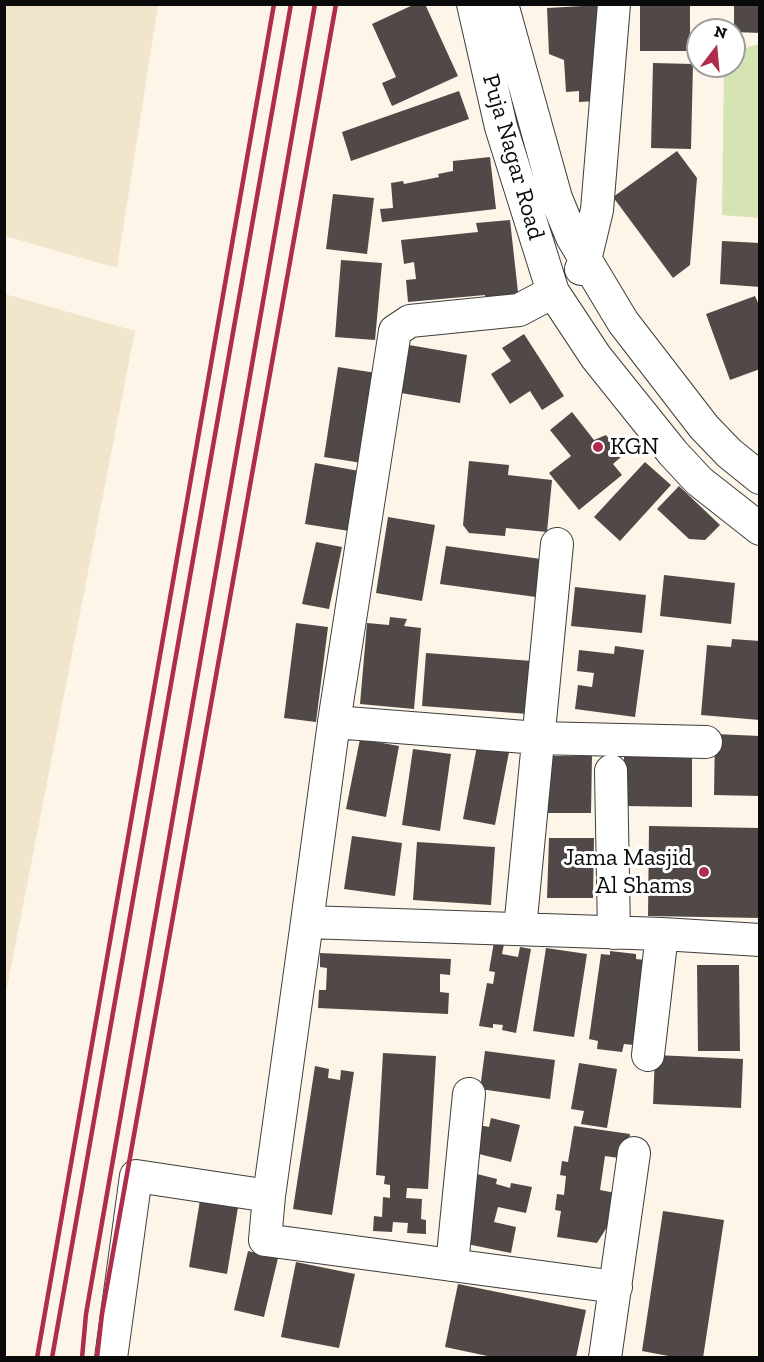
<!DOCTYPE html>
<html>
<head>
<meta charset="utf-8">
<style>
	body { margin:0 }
	#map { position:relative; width:764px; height:1362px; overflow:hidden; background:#fdf5e8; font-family:"Zilla Slab",serif }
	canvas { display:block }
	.frame { position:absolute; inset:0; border:6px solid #0a0a0a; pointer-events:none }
	.north { position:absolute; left:686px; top:18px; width:60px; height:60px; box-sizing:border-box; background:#fff; border:2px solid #9d9d9d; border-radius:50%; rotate:16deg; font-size:16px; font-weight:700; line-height:24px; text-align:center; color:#0a0a0a }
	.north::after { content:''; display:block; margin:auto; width:21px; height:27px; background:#ae2d4b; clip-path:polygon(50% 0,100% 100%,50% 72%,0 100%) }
</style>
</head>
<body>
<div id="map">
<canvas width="764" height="1362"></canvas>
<div class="frame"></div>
<div class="north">N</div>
</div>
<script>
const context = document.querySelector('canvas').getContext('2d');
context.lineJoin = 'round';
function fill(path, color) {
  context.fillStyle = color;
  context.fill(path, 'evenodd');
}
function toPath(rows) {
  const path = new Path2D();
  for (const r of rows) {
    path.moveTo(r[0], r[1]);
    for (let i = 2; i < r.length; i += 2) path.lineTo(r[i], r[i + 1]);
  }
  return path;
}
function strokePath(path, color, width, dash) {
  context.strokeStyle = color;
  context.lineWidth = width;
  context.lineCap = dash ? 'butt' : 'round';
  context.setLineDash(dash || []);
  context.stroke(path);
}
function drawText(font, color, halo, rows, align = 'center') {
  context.font = font + ' "Zilla Slab",serif';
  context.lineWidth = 6;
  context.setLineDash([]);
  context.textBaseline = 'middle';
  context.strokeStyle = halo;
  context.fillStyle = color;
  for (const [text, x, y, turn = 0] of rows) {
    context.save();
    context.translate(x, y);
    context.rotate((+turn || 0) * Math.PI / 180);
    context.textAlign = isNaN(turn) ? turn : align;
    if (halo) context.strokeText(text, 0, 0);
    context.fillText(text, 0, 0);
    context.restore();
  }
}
fill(toPath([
	[4,5,158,5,117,268,5,236],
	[5,294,135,331,5,998,4,294]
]), '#f1e6cb');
fill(toPath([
	[759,44,759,218,722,215,724,66,734,66,734,51]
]), '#d6e4b5');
fill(toPath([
	[415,4,425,4,458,76,392,106,382,83,396,77,372,24],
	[640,4,690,4,690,51,640,51],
	[734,4,760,4,760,33,734,32],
	[601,5,597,101,579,102,579,91,566,92,564,60,549,54,547,8],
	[653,63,693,64,691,149,651,148],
	[459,91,469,119,351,161,342,132],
	[677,151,697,178,690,265,673,278,613,197],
	[490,157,496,209,382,222,380,209,393,208,391,183,403,181,404,184,439,177,438,174,453,171,453,161],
	[333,194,374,198,367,254,326,249],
	[510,220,519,301,486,304,485,295,408,302,406,280,416,279,414,262,404,264,401,240,478,232,476,223],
	[722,241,760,243,760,287,720,284],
	[341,260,382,263,375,340,335,337],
	[755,296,760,307,760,369,730,380,706,314],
	[524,334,564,396,542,410,530,391,510,404,491,374,511,361,502,348],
	[409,345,467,355,460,403,401,393],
	[338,367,376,373,362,463,324,457],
	[572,412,594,440,606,435,622,456,613,464,622,475,579,510,549,473,571,456,550,430],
	[469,461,509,465,508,475,552,480,547,532,506,528,505,536,469,533,463,525],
	[645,462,671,485,620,541,594,517],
	[315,463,359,471,349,531,305,524],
	[679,486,720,525,705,540,689,539,657,509],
	[388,517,435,525,422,601,376,593],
	[316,542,342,547,329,609,302,604],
	[446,546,541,559,536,597,440,584],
	[664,575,735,583,731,624,660,616],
	[575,587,646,595,642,633,571,626],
	[390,617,407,619,404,626,421,628,414,709,360,704,367,623,389,625],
	[296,623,328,627,316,722,284,718],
	[732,639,760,641,760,720,701,715,707,645,731,647],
	[615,646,644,650,635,717,575,709,578,685,592,687,594,673,577,671,579,650,614,654],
	[426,653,532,661,528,714,422,706],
	[715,734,760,736,760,796,714,795],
	[360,739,399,746,386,817,346,809],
	[477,746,509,752,495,825,463,819],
	[413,749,451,754,440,831,402,825],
	[624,749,692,749,692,807,624,806],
	[548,756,592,756,591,813,548,813],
	[649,826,760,828,760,918,648,916],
	[352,836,402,843,395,896,344,889],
	[549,838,594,838,593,898,547,898],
	[417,842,495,847,491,905,413,900],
	[494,942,504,944,502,954,518,957,520,947,531,949,516,1033,502,1030,503,1025,493,1024,493,1028,479,1026,487,983,493,984,495,972,489,971],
	[546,948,587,954,574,1037,533,1031],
	[610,951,636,954,636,959,645,960,634,1045,624,1044,622,1052,597,1049,598,1041,589,1039,601,954,610,955],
	[320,953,451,959,450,975,440,974,440,992,449,993,448,1014,318,1008,319,990,326,990,327,968,320,967],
	[697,965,739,965,740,1051,698,1051],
	[485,1051,555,1060,550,1099,480,1089],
	[383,1053,436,1056,428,1189,407,1188,406,1198,422,1199,421,1219,426,1220,426,1234,407,1233,408,1223,393,1222,392,1232,373,1231,374,1216,382,1217,383,1197,390,1198,390,1185,384,1184,385,1176,376,1175],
	[655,1055,743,1059,741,1108,653,1104],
	[579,1063,617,1069,607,1128,581,1124,584,1111,571,1109],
	[315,1066,329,1069,328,1078,340,1080,341,1070,354,1072,332,1215,293,1209],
	[491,1118,520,1125,511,1162,467,1151,474,1124,489,1127],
	[574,1126,630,1134,626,1159,605,1156,600,1190,621,1194,619,1208,597,1243,557,1237,561,1211,555,1210,557,1194,564,1195,566,1176,560,1175,562,1161,568,1162],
	[477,1174,497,1179,496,1184,510,1188,511,1183,532,1187,526,1213,498,1207,494,1222,516,1227,511,1253,462,1243],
	[201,1194,239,1201,227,1274,189,1267],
	[663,1211,724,1220,703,1358,679,1358,642,1351],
	[248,1251,278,1258,264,1317,234,1310],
	[296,1262,355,1274,339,1348,281,1337],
	[458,1284,586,1310,576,1358,497,1358,445,1347]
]), '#514947');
const minor = toPath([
	[473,4,501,127,553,292,596,357,673,453,699,481,760,529],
	[502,4,556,198,572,237,623,322,704,427,729,453,760,478],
	[581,269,585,260,597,210,614,4],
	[553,292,519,310,410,321,395,331,334,722,307,922,662,934,760,940],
	[334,722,538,738,706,742],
	[611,771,614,933],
	[520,929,557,544],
	[648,1055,662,934],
	[269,1196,265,1240,616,1287],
	[452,1265,469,1094],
	[111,1358,136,1176,269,1196,307,922],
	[605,1358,634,1153]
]);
strokePath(minor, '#3d3d3d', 34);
strokePath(minor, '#fff', 32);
strokePath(toPath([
	[37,1358,274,4],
	[52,1358,291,4],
	[82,1358,86,1314,315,4],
	[97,1358,102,1314,336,4]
]), '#ae2d4b', 4.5);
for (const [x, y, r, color] of [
	[598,447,6,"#ae2d4b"],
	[704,872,6,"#ae2d4b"]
]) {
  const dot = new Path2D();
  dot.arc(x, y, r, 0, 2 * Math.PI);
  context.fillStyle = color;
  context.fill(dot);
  strokePath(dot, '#fff', 2);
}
drawText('24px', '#0a0a0a', '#fff', [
	["Puja Nagar Road",513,157,74]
]);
drawText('24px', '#0a0a0a', '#fff', [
	["KGN",610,447],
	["Jama Masjid",692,858,"right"],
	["Al Shams",692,886,"right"]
], 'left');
</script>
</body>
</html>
